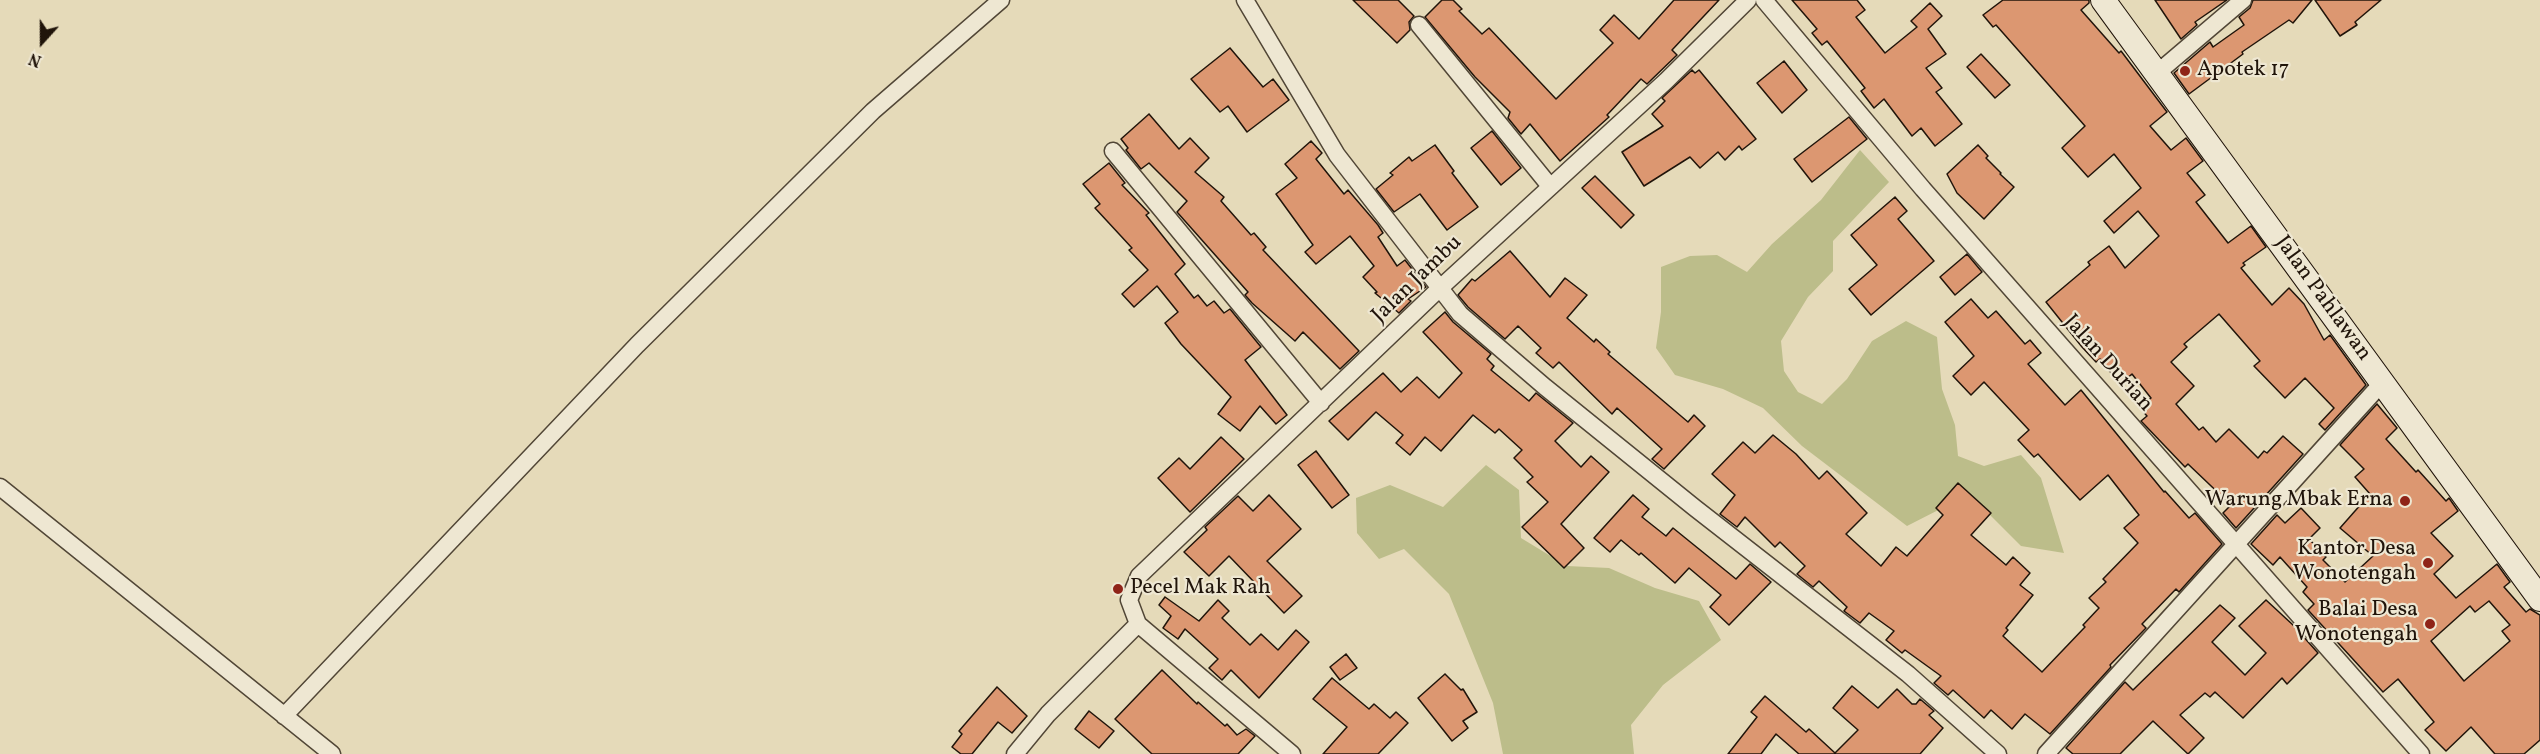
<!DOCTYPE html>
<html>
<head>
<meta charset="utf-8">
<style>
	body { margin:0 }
	#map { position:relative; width:2540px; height:754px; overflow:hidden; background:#e5dab9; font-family:Vollkorn,serif }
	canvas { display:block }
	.north { position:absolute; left:12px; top:12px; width:60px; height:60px; -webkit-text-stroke:4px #eee7d2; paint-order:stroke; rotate:201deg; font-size:16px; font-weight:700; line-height:24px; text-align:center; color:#20140a }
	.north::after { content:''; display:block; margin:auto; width:21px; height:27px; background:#20140a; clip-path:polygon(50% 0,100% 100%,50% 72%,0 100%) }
</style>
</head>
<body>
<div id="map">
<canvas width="2540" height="754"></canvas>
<div class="north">N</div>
</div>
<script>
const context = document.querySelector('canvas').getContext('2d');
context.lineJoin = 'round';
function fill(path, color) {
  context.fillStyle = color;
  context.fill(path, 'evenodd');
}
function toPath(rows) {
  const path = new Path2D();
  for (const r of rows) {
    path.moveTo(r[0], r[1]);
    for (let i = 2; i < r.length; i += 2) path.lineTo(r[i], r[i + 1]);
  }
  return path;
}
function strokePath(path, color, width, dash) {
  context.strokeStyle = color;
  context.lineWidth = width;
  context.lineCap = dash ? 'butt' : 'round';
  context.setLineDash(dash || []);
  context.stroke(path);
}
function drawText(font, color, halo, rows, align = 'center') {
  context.font = font + ' Vollkorn,serif';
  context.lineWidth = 4.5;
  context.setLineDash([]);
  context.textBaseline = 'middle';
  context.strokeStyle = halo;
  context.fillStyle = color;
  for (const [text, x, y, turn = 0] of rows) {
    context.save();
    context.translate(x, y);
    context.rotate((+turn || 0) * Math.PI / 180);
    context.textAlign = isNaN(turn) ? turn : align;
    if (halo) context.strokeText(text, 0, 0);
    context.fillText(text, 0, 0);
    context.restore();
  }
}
fill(toPath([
	[1860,150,1889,182,1833,241,1833,271,1808,297,1781,341,1784,371,1798,392,1822,404,1847,379,1872,341,1906,321,1937,337,1942,389,1955,425,1958,456,1984,466,2021,455,2041,478,2064,553,2021,546,1988,513,1956,501,1907,526,1802,446,1763,408,1723,389,1675,375,1656,348,1661,312,1661,267,1690,256,1717,255,1747,272,1772,244,1821,200],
	[1486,465,1519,490,1521,538,1567,566,1609,568,1655,588,1699,601,1721,640,1663,685,1631,725,1634,754,1503,754,1493,703,1449,594,1404,549,1379,559,1357,533,1356,498,1390,485,1443,507]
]), '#bcbd8a');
const building = toPath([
	[1353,0,1398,0,1414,16,1409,22,1410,30,1397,43,1353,0],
	[1442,0,1453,0,1462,9,1459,11,1482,34,1489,28,1556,99,1613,43,1600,30,1614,15,1639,39,1674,0,1719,0,1672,50,1677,55,1647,84,1641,79,1607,115,1609,117,1560,161,1530,124,1521,134,1508,118,1510,112,1475,77,1425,17,1442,0],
	[1792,0,1857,0,1865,10,1856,17,1885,53,1917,27,1911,21,1930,3,1942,16,1928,29,1946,54,1926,68,1942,88,1936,92,1962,124,1935,146,1921,128,1912,136,1884,99,1874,108,1861,91,1865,88,1827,41,1822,45,1812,33,1817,29,1792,0],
	[2003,0,2089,0,2089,3,2081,10,2119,53,2121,51,2167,112,2150,126,2171,150,2186,138,2203,161,2187,173,2205,195,2196,202,2228,243,2251,226,2266,247,2243,263,2245,265,2241,268,2272,305,2289,288,2304,304,2324,340,2330,335,2366,385,2325,430,2319,424,2334,408,2305,378,2285,398,2254,366,2260,361,2219,314,2184,344,2187,347,2171,362,2194,386,2176,404,2199,430,2203,427,2216,442,2229,429,2258,458,2264,451,2267,453,2283,436,2303,454,2236,528,2223,513,2231,505,2188,464,2185,467,2141,421,2147,416,2140,408,2151,398,2132,374,2120,384,2100,359,2096,362,2082,347,2046,302,2090,265,2088,262,2109,246,2125,268,2159,236,2138,211,2114,233,2104,221,2141,188,2114,154,2088,177,2062,148,2085,126,1996,25,1993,27,1983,15,2003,0],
	[2155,0,2227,0,2195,22,2197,25,2181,39,2155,0],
	[2253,0,2312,0,2293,23,2289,20,2242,52,2243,54,2189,94,2174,73,2210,42,2213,47,2244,25,2239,17,2250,8,2253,0],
	[2315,0,2381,0,2355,22,2357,25,2340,36,2315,0],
	[1230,48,1263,87,1273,79,1289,100,1247,132,1228,106,1220,112,1191,79,1230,48],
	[1981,54,2010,85,1995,98,1967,67,1981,54],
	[1784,61,1807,90,1782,113,1757,83,1784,61],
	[1692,70,1695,73,1699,70,1756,139,1742,150,1739,146,1725,160,1718,152,1700,168,1690,157,1644,186,1622,152,1663,126,1652,114,1665,101,1662,98,1692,70],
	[1149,114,1179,149,1190,138,1209,158,1195,172,1224,197,1221,201,1251,235,1254,233,1266,247,1263,250,1359,351,1340,369,1303,332,1295,341,1252,303,1245,295,1248,292,1177,212,1187,201,1149,163,1141,169,1126,150,1128,148,1121,139,1149,114],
	[1849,117,1867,139,1812,182,1794,159,1849,117],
	[1492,131,1521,168,1501,185,1471,148,1492,131],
	[1311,141,1322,153,1316,159,1344,194,1348,190,1378,225,1383,233,1378,237,1397,266,1405,260,1426,287,1408,299,1411,301,1399,313,1375,293,1377,292,1363,277,1374,266,1350,236,1316,264,1305,252,1313,245,1276,194,1297,178,1285,164,1311,141],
	[1435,145,1454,171,1452,173,1478,207,1447,230,1420,194,1394,212,1376,189,1393,175,1390,173,1409,157,1412,161,1435,145],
	[1978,145,1988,156,1986,158,2001,173,2000,174,2014,187,1984,219,1957,193,1947,174,1978,145],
	[1109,163,1125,183,1122,185,1149,213,1146,215,1185,264,1175,274,1194,298,1198,295,1207,306,1214,301,1224,313,1230,309,1261,347,1245,360,1287,415,1276,424,1260,406,1240,431,1218,414,1231,397,1181,344,1165,323,1178,312,1157,286,1134,307,1122,294,1148,270,1129,250,1132,248,1095,208,1100,204,1083,184,1109,163],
	[1595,176,1634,215,1621,228,1582,188,1595,176],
	[1895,197,1907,211,1898,219,1934,261,1871,315,1849,289,1877,265,1851,235,1895,197],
	[1510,251,1550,297,1565,278,1587,295,1567,318,1594,342,1596,339,1610,352,1608,354,1688,422,1694,415,1705,426,1664,469,1652,459,1662,449,1617,408,1612,414,1559,362,1553,368,1536,353,1541,348,1518,326,1505,339,1468,307,1458,295,1472,279,1475,281,1510,251],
	[1967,254,1982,272,1955,295,1940,277,1967,254],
	[1971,299,1988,318,1996,311,2025,344,2030,340,2041,353,2028,364,2065,405,2081,390,2164,492,2165,491,2189,518,2195,513,2222,544,2179,592,2176,589,2142,624,2146,628,2110,665,2111,667,2050,734,2025,714,2012,729,1991,710,1984,718,1953,690,1948,695,1934,683,1941,676,1905,650,1902,653,1886,640,1894,631,1869,613,1860,623,1844,611,1847,607,1819,581,1813,587,1797,574,1805,566,1780,542,1775,547,1745,517,1737,527,1720,514,1735,495,1712,474,1743,442,1755,453,1773,435,1796,454,1819,479,1827,471,1867,513,1846,534,1881,566,1896,547,1907,556,1943,515,1936,508,1958,483,1991,513,1971,535,2006,565,2013,557,2030,573,2020,585,2033,595,2006,628,2008,630,2003,636,2042,672,2085,627,2083,625,2099,608,2089,598,2106,582,2103,579,2138,543,2124,528,2139,515,2108,475,2080,500,2038,454,2034,457,2018,440,2029,430,1984,382,1971,395,1953,376,1974,356,1945,322,1971,299],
	[1445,312,1453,322,1491,354,1487,359,1494,366,1491,370,1529,401,1536,393,1573,423,1555,441,1581,467,1591,456,1609,472,1561,524,1584,548,1564,568,1522,527,1548,502,1527,482,1533,477,1514,458,1522,450,1499,429,1495,433,1473,415,1441,451,1425,437,1410,455,1396,443,1403,435,1376,412,1348,440,1329,421,1383,373,1401,392,1417,377,1439,398,1462,373,1423,332,1445,312],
	[2377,404,2397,428,2386,439,2416,472,2418,470,2446,501,2449,498,2458,511,2431,533,2453,556,2434,574,2456,598,2497,564,2510,582,2504,587,2526,612,2530,609,2540,615,2540,740,2524,754,2495,754,2471,727,2446,751,2425,730,2434,722,2398,679,2383,692,2308,610,2314,604,2303,592,2307,587,2280,557,2273,565,2251,544,2277,515,2285,523,2301,508,2320,528,2309,539,2326,557,2323,560,2345,582,2373,556,2340,528,2370,494,2355,477,2364,469,2340,445,2377,404],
	[2489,601,2510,625,2502,631,2510,641,2464,681,2431,641,2470,606,2475,612,2489,601],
	[1221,437,1244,459,1190,512,1158,478,1179,458,1190,469,1221,437],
	[1316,451,1349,495,1332,508,1298,465,1316,451],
	[1269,495,1301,529,1267,561,1302,596,1284,613,1229,556,1209,576,1184,552,1207,530,1205,527,1238,496,1253,511,1269,495],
	[1633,495,1649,509,1642,517,1666,536,1673,528,1736,579,1750,564,1771,582,1729,625,1710,607,1721,595,1689,568,1675,583,1641,553,1639,555,1621,540,1610,552,1594,538,1633,495],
	[1165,597,1199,621,1218,600,1229,611,1222,618,1250,645,1261,634,1278,650,1296,630,1309,642,1259,698,1231,670,1222,680,1209,668,1218,659,1185,629,1178,639,1163,628,1171,616,1159,605,1165,597],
	[2266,600,2293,625,2318,653,2287,684,2282,678,2243,718,2215,692,2210,697,2205,693,2180,715,2204,738,2188,754,2153,721,2120,754,2073,754,2066,748,2125,682,2133,690,2220,605,2235,618,2212,642,2245,675,2266,653,2239,626,2266,600],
	[1346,654,1357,668,1340,680,1330,667,1346,654],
	[1162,670,1197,704,1198,702,1225,726,1227,724,1237,735,1246,729,1255,736,1238,754,1152,754,1115,719,1162,670],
	[1445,674,1461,690,1463,689,1477,712,1463,721,1468,728,1452,741,1418,698,1445,674],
	[1332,678,1369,709,1374,704,1390,718,1396,712,1408,723,1378,754,1323,754,1347,727,1313,699,1332,678],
	[1852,686,1878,708,1897,689,1912,704,1916,704,1920,699,1934,711,1929,715,1943,728,1920,754,1799,754,1776,734,1761,754,1728,754,1757,717,1751,712,1765,696,1806,732,1809,729,1835,753,1858,730,1833,708,1852,686],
	[997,687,1027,716,1012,733,998,722,972,754,961,754,952,747,962,734,959,731,997,687],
	[1089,711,1114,731,1099,748,1075,729,1089,711]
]);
fill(building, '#dc9771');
strokePath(building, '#20140a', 1.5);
const minor = toPath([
	[1245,0,1337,155,1460,314,1545,387,1695,508,1908,674,1998,754],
	[1764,0,1923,189,2421,754],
	[1419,25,1549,185],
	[2156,74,2243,0],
	[1113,151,1321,403],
	[0,487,332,754],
	[284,716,637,345,873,111,1001,0],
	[1015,754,1048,714,1138,624],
	[1292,754,1138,624,1129,600,1139,576,1439,289,1666,81,1748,0],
	[2046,754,2382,383]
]);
const secondary = toPath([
	[2103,0,2540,599]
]);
strokePath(minor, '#514636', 19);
strokePath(secondary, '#20140a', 26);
strokePath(minor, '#eee7d2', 16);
strokePath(secondary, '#eee7d2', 24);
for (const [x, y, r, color] of [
	[2185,71,6,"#8f2418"],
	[2405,501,6,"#8f2418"],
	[2428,563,6,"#8f2418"],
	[1118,589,6,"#8f2418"],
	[2430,624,6,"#8f2418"]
]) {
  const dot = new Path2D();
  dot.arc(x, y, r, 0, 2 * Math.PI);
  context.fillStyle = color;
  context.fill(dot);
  strokePath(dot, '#eee7d2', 2);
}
drawText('22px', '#20140a', '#eee7d2', [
	["Apotek 17",2197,71,"left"],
	["Warung Mbak Erna",2393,501],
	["Kantor Desa",2416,550],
	["Wonotengah",2416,575],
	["Pecel Mak Rah",1130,589,"left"],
	["Balai Desa",2418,611],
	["Wonotengah",2418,636]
], 'right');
drawText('22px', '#20140a', '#eee7d2', [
	["Jalan Jambu",1418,280,-44],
	["Jalan Pahlawan",2322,299,54],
	["Jalan Durian",2107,364,48]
]);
</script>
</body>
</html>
